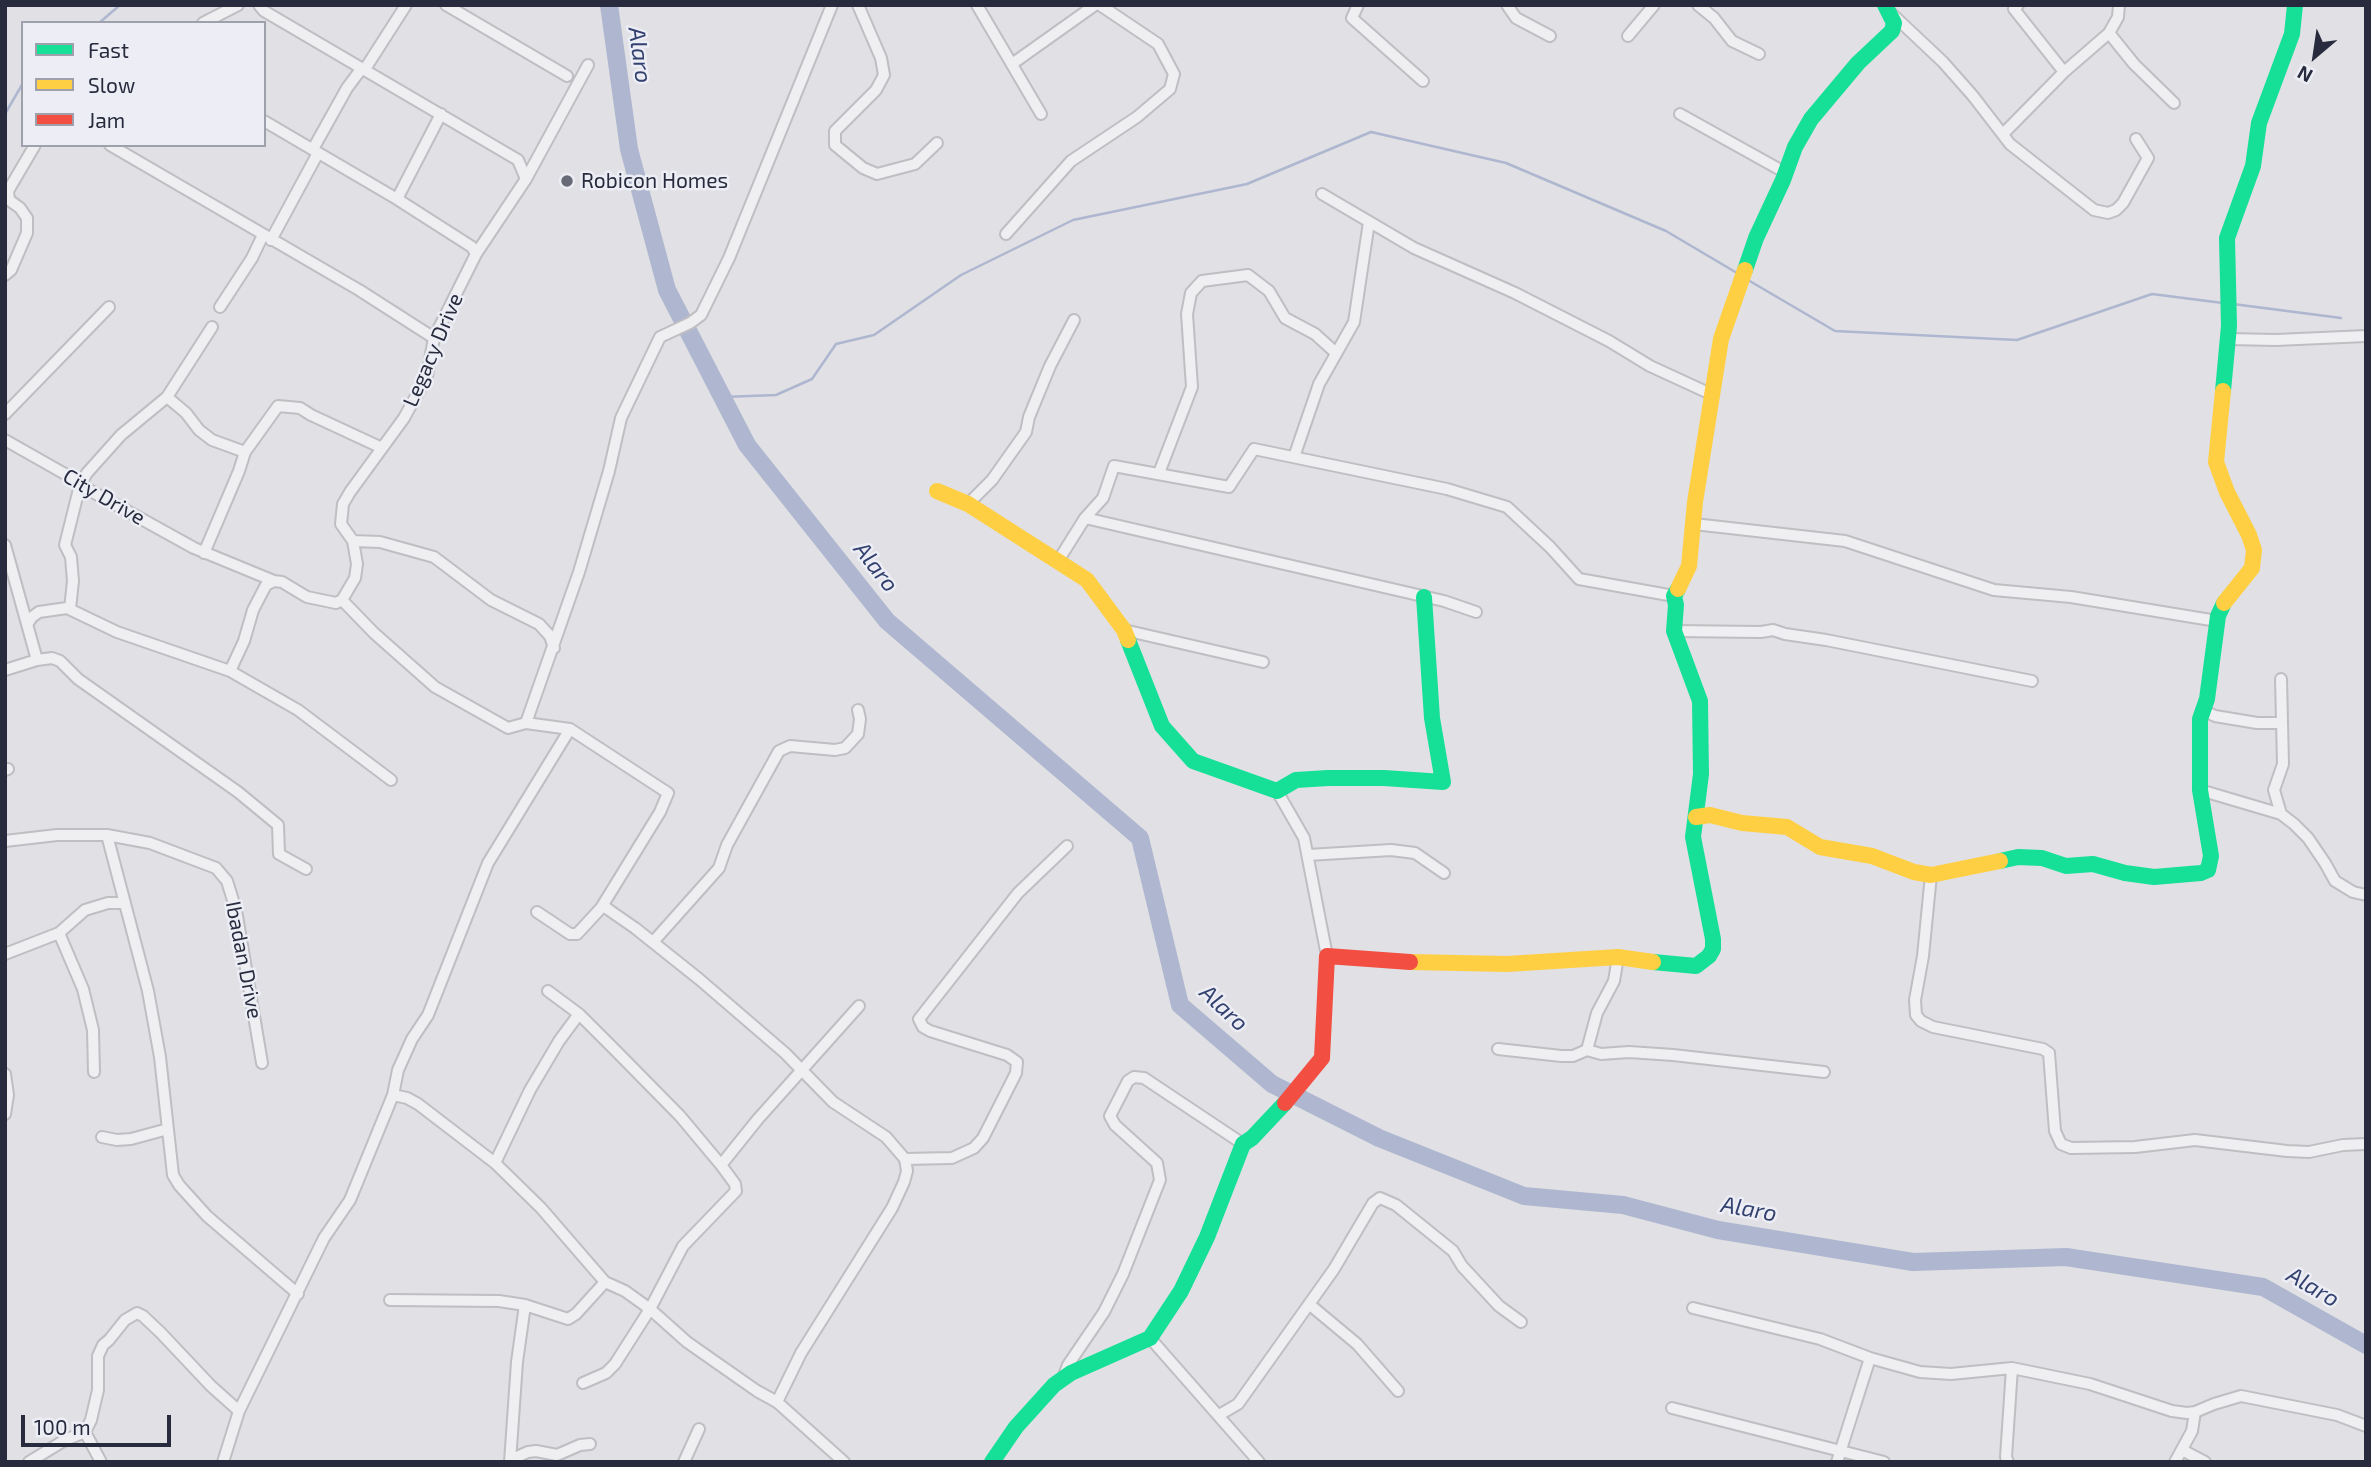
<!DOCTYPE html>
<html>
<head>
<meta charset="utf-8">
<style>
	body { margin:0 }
	#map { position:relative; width:2371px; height:1467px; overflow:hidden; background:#e0e0e5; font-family:"Exo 2",sans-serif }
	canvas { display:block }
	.frame { position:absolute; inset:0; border:7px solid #272b3d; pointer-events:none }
	.legend { position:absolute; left:21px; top:21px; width:245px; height:126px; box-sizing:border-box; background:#edeef5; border:2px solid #9ea0ab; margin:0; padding:9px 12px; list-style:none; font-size:21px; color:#272b3d }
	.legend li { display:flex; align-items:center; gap:14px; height:35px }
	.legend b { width:35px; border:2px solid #9ea0ab }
	.north { position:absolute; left:2280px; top:21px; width:70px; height:70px; -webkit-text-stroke:5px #edeef5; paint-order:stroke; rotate:209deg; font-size:19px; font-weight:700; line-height:28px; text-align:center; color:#272b3d }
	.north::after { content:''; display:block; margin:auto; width:24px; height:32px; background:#272b3d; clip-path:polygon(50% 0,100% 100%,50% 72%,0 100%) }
	.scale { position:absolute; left:21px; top:1415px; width:150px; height:32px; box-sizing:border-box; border:4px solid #272b3d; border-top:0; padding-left:9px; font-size:21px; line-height:24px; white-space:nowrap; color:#272b3d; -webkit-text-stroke:5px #edeef5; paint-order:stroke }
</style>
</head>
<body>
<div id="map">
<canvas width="2371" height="1467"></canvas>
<div class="frame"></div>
<ul class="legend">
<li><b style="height:9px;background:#16e098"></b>Fast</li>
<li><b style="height:9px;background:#ffcf43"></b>Slow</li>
<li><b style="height:9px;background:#f24e42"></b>Jam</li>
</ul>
<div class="north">N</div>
<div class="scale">100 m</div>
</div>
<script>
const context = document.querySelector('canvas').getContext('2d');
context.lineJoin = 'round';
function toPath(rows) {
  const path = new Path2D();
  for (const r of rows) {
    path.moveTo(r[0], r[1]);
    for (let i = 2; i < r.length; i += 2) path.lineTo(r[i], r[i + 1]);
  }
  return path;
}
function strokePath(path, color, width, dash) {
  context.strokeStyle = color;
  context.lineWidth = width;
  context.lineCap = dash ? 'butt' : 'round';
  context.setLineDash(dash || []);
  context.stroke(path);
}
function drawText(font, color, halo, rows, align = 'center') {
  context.font = font + ' "Exo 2",sans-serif';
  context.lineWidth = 5;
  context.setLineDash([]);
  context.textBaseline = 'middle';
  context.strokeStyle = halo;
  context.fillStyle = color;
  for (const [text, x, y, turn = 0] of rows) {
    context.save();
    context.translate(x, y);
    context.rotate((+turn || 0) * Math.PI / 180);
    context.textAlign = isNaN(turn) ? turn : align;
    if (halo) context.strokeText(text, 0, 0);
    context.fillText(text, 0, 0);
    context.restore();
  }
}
strokePath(toPath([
	[99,23,120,5],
	[5,114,23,83],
	[1748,280,1835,331,2017,340,2152,294,2223,303],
	[2233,304,2341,318],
	[723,397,776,395,812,379,836,344,874,335,961,275,1073,220,1247,184,1371,132,1506,163,1666,231,1737,273]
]), '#aeb7cf', 2.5);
strokePath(toPath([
	[609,5,629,149,667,290,747,445,887,621,1140,838,1180,1005,1272,1084,1379,1138,1524,1196,1623,1205,1718,1230,1913,1262,2066,1257,2263,1287,2366,1345]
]), '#aeb7cf', 18);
const street = toPath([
	[259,5,264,11,518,160,526,179],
	[446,5,567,76],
	[858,5,881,58,884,75,876,90,835,131,835,145,863,168,877,174,915,164,937,143],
	[977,5,1041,114],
	[1358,5,1352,18,1423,81],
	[1507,5,1516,18,1550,36],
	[1698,5,1714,18,1732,41,1759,54],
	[2018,5,2014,9,2064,72],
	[1891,13,1943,62,1973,96,2010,144,2094,210,2108,213,2116,210,2123,203,2148,158,2136,139],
	[203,23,238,5],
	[2109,33,2134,64,2174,103],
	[1628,36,1654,5],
	[1012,64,1095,5],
	[365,69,406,5],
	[1680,114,1786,173],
	[264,121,397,199,472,247,476,254],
	[2003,134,2064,72,2109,33,2118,17,2119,5],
	[110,145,359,290,434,338],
	[313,149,347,88,362,68],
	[1322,194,1414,248,1515,293,1609,341,1650,366,1713,395],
	[397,199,441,114],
	[1006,234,1071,161,1137,117,1170,89,1174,74,1158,44,1100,5],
	[271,240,318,153],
	[5,275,11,270,27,233,27,218,20,208,9,200,8,191,35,145],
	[220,307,252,258,263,235],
	[2228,339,2276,340,2366,336],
	[167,397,212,327],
	[5,414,109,307],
	[5,440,65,474,80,485,194,548,274,581],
	[1294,457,1319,384,1354,322,1369,222],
	[1159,473,1192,387,1187,314,1191,293,1202,281,1248,275,1269,291,1285,318,1315,334,1336,353],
	[968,504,992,480,1026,432,1029,417,1050,366,1074,320],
	[1085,518,1444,601,1476,612],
	[1694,524,1845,541,1994,590,2071,597,2217,621],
	[353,541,380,542,434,557,491,600,539,624,550,636,554,648],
	[5,545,37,660],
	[204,553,239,471,245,452,278,406,300,408,311,415,382,448],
	[1058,561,1085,518,1103,498,1114,466,1229,487,1254,449,1447,489,1507,507,1550,547,1579,579,1674,596],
	[342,600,355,578,357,564,353,541,341,524,343,504,350,492,404,418,427,376,434,338,476,254,526,179,588,65],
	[342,600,374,633,435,687,508,728,526,723,570,729,668,793,660,812,601,908,577,934,570,934,537,912],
	[70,609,73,581,71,557,65,545,80,485,87,473,121,435,167,397,186,413,199,430,212,440,245,452],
	[28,623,32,617,39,612,67,608,117,632,230,671,244,641,253,610,266,585,274,581,282,582,307,597,336,603,342,600],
	[1124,630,1263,662],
	[1674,631,1761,632,1773,630,1785,634,1826,640,2032,681],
	[5,670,37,660,52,658,60,661,78,679,238,792,278,825,279,854,306,869],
	[230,671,298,710,391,780],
	[2281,679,2283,764,2274,790,2281,814],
	[2202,710,2215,716,2257,723,2281,723],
	[526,723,579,572,609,471,621,418,660,337,690,323,701,315,729,258,832,5],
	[5,770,8,769],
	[2200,790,2281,814,2294,824,2308,838,2325,863,2335,881,2353,892,2366,895],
	[1277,791,1304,838,1327,956],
	[107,835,148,991,160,1057,173,1175,179,1185,207,1216,298,1294],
	[5,841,57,835,107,835,150,843,216,868,227,881,236,910,262,1063],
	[1308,855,1391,850,1415,853,1444,873],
	[1931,875,1923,956,1915,1000,1916,1015,1921,1021,1933,1027,2043,1049,2049,1053,2055,1131,2061,1144,2071,1148,2135,1147,2195,1140,2287,1151,2309,1152,2343,1145,2366,1144],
	[601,908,605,907,609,910,635,928,699,979,785,1053,833,1102,886,1137,905,1159,907,1171,904,1182,892,1208,801,1353,777,1402,844,1462],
	[59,933,83,989,93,1030,94,1072],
	[653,942,719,868,727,845,779,751,790,746,835,750,845,748,858,734,860,719,858,710],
	[5,954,59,933,85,910,108,903,125,903],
	[548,991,579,1014,617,1052,680,1116,721,1165,758,1119,859,1006],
	[1498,1049,1561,1056,1573,1056,1587,1050,1601,1054,1629,1052,1673,1055,1824,1072],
	[1587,1050,1597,1013,1614,981,1618,957],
	[5,1074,8,1095,5,1114],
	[393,1095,407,1098,418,1104,495,1163,541,1208,605,1282],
	[102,1137,117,1140,131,1139,168,1129],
	[905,1159,952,1158,974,1148,983,1138,1016,1073,1017,1062,1007,1055,930,1031,923,1027,919,1019,1018,893,1067,846],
	[495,1163,530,1090,559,1041,579,1014],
	[390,1300,499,1301,525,1305,568,1319,576,1314,605,1282,625,1291,650,1309,687,1342,757,1391,777,1402],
	[1309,1304,1357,1344,1398,1391],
	[1693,1308,1820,1339,1870,1358,1920,1372,1951,1374,2012,1368,2090,1384,2172,1411,2187,1413,2195,1412,2214,1404,2241,1396,2337,1415,2366,1426],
	[1150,1338,1259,1462],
	[1063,1378,1068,1365,1104,1312,1123,1274,1160,1180,1157,1163,1115,1125,1110,1116,1128,1081,1134,1077,1144,1078,1243,1144],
	[583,1383,606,1373,615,1364,650,1309,683,1246,736,1191,735,1184,721,1165],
	[1672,1408,1884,1462],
	[239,1411,324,1238,350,1200,393,1095,398,1070,412,1039,428,1015,488,863,570,729],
	[1219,1415,1238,1404,1334,1269,1373,1203,1380,1198,1396,1205,1453,1251,1462,1266,1499,1306,1521,1322],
	[85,1432,101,1462],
	[2182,1450,2205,1462],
	[510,1460,528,1452,536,1451,557,1455,580,1445,590,1444],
	[29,1462,65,1440,85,1432,91,1420,98,1390,98,1356,103,1345,109,1340,125,1320,137,1313,143,1316,161,1333,211,1386,239,1411,223,1462],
	[510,1462,517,1362,525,1305],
	[684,1462,699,1429],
	[1837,1462,1870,1358],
	[2008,1462,2006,1457,2012,1368],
	[2175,1462,2192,1431,2195,1412]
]);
strokePath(street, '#bebec3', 14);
strokePath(street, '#efeff1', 10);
strokePath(toPath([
	[1745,270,1756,238,1783,180,1795,147,1811,119,1858,63,1892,31,1894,23,1885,5],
	[2223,391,2229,326,2227,238,2253,166,2259,123,2292,34,2295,5],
	[1128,640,1162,726,1193,761,1277,791,1296,780,1328,778,1384,778,1443,782,1432,718,1424,597],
	[2000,861,2018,857,2042,858,2066,866,2093,864,2125,873,2154,877,2201,873,2208,870,2211,856,2200,790,2200,719,2207,699,2218,616,2224,603],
	[1653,962,1696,966,1709,956,1713,949,1713,939,1693,837,1701,774,1700,701,1674,631,1676,605,1674,596,1678,589],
	[992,1462,1016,1427,1054,1385,1071,1373,1150,1338,1181,1291,1207,1237,1243,1144,1252,1138,1285,1103]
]), '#16e098', 16);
strokePath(toPath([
	[2223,391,2216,462,2227,492,2249,535,2254,550,2252,568,2224,603],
	[937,491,968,504,1087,580,1124,630,1128,640],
	[1678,589,1689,566,1695,502,1721,339,1745,270],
	[1696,817,1710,815,1742,823,1787,827,1820,847,1872,856,1914,872,1931,875,2000,861],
	[1410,962,1507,964,1618,957,1653,962]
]), '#ffcf43', 16);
strokePath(toPath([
	[1285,1103,1322,1058,1327,956,1410,962]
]), '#f24e42', 16);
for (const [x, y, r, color] of [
	[567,181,7,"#686a78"]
]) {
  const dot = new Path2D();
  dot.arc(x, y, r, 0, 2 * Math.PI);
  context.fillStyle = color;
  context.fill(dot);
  strokePath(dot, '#edeef5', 2.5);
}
drawText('21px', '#272b3d', '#edeef5', [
	["Robicon Homes",581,181]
], 'left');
drawText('21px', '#272b3d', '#edeef5', [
	["Legacy Drive",433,350,-67],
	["City Drive",104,497,30],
	["Ibadan Drive",244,960,79]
]);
drawText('italic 23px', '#33416f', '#edeef5', [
	["Alaro",640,55,82],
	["Alaro",876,567,52],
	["Alaro",1224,1008,43],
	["Alaro",1749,1209,10],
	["Alaro",2313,1287,30]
]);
</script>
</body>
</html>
